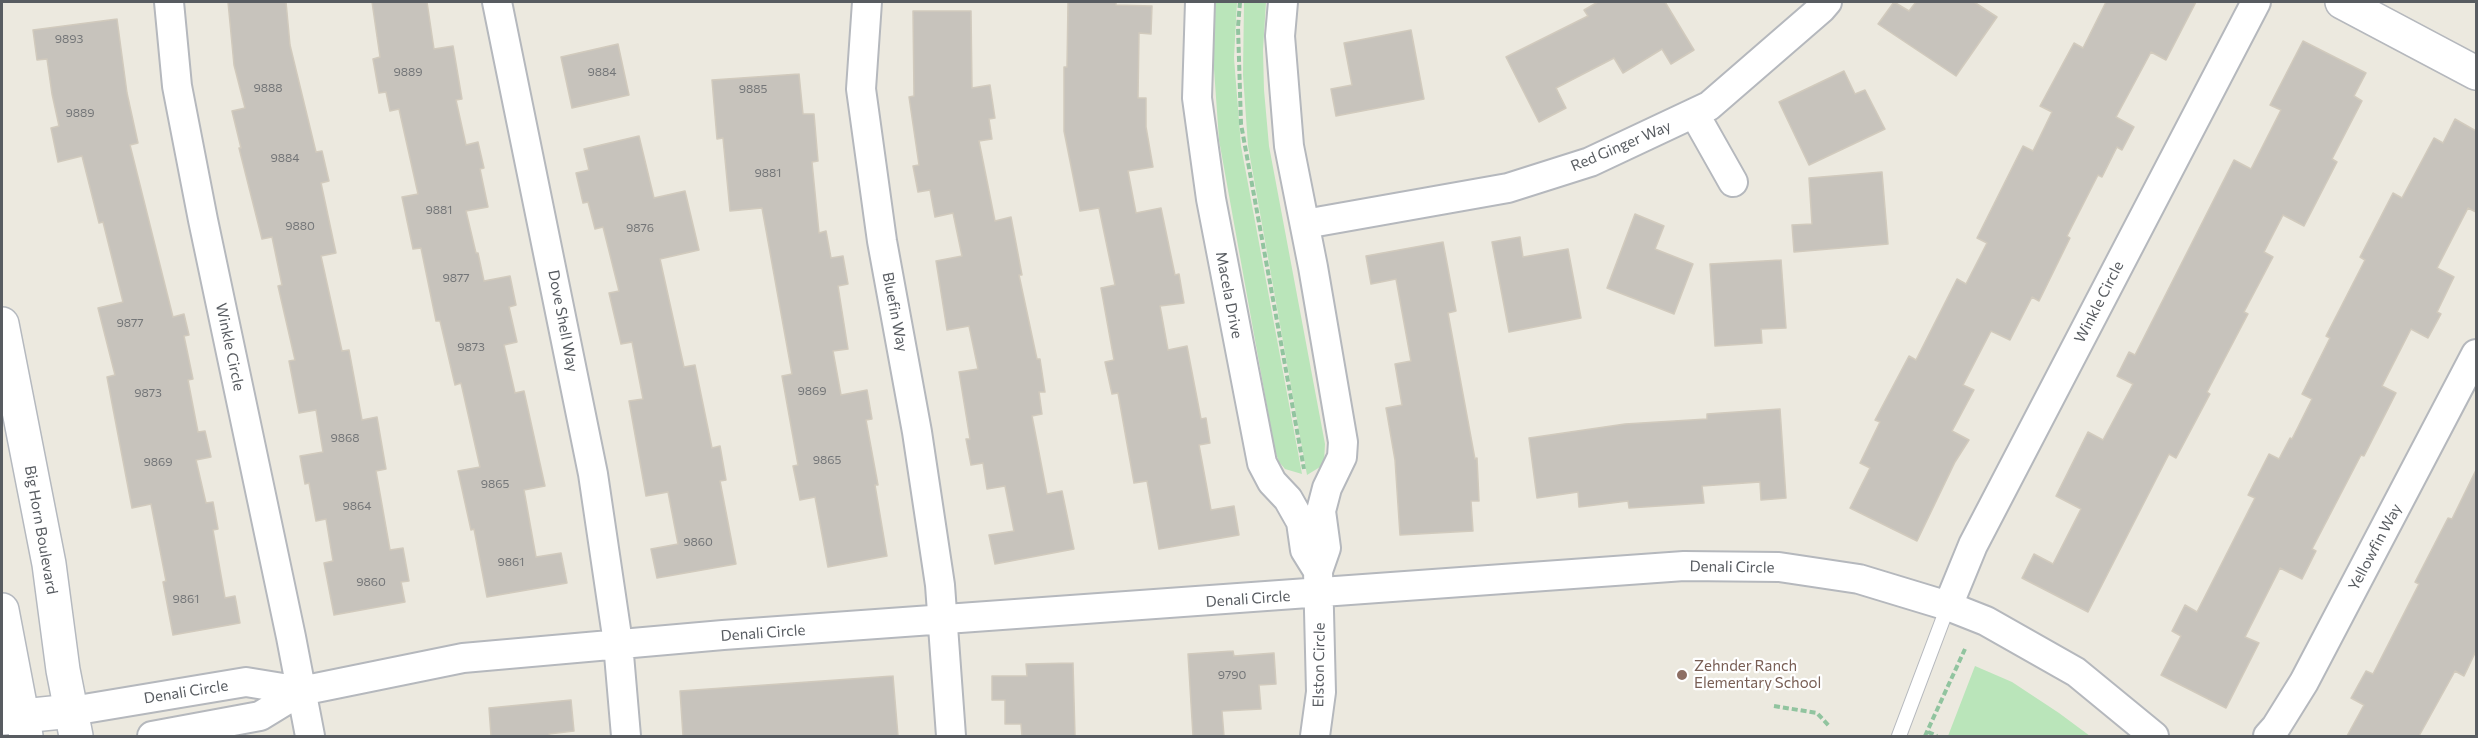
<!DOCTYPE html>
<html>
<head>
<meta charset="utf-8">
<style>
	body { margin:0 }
	#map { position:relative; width:2478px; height:738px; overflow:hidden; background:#ece9df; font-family:Commissioner,sans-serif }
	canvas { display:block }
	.frame { position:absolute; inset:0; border:3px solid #585c61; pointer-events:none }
</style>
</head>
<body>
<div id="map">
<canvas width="2478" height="738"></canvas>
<div class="frame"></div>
</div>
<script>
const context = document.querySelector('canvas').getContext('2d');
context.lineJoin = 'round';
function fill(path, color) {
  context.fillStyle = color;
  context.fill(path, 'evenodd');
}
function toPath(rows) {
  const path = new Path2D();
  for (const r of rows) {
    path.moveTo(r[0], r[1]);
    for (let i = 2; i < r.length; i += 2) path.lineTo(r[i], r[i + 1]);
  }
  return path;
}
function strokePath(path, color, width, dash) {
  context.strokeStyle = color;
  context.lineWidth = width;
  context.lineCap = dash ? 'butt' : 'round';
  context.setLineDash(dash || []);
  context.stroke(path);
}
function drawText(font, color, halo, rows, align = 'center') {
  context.font = font + ' Commissioner,sans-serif';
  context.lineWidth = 4.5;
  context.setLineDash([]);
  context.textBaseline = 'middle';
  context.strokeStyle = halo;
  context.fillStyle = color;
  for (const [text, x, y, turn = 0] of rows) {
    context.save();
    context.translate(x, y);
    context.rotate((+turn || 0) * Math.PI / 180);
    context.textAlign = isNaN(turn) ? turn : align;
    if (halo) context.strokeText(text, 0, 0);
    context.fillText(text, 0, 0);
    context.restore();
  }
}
fill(toPath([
	[1215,2,1237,2,1234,58,1241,146,1302,474,1285,469,1279,462,1275,451,1219,140,1213,55],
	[1244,2,1266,2,1263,50,1264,90,1269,146,1325,444,1324,462,1320,467,1307,475,1248,146,1243,75],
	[1975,666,2012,682,2059,713,2090,736,1948,736]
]), '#bae5ba');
const building = toPath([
	[228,2,286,2,290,45,316,152,322,151,329,181,321,183,336,253,321,256,342,351,349,350,362,420,377,417,386,469,376,471,390,550,403,548,409,581,401,582,405,602,334,615,324,563,333,561,326,519,316,521,309,483,305,484,300,456,323,452,316,410,299,413,289,361,295,360,278,286,282,285,272,237,262,239,239,148,241,148,232,111,245,108,234,65,228,2],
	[372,2,427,2,434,49,453,46,462,99,456,100,466,145,478,142,484,168,480,169,488,207,466,211,476,253,478,253,484,281,510,276,516,305,509,307,517,342,504,345,515,393,524,391,545,486,524,490,536,557,561,553,567,583,487,597,474,529,471,530,458,471,480,467,461,383,455,385,440,321,436,321,421,248,413,249,402,197,418,194,399,109,390,111,386,92,379,93,373,59,380,57,372,2],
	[1068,2,1116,2,1116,5,1152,6,1151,34,1139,33,1138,98,1146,98,1146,127,1153,167,1128,171,1136,213,1161,208,1175,275,1179,274,1184,303,1160,306,1168,350,1187,346,1201,419,1206,418,1210,443,1199,445,1211,510,1234,506,1239,535,1159,549,1147,481,1134,483,1118,393,1112,394,1105,362,1114,360,1101,288,1115,285,1099,208,1080,211,1064,131,1064,67,1067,67,1068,2],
	[1598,2,1665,2,1694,50,1671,64,1662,49,1623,73,1614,58,1556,88,1566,108,1539,122,1506,57,1588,16,1584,10,1598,2],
	[1894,2,1909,11,1916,2,1974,2,1997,17,1956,76,1878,24,1894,2],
	[2106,2,2196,2,2166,60,2151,52,2116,117,2134,127,2122,150,2117,147,2102,177,2098,175,2067,236,2070,238,2039,301,2032,297,2010,340,1991,331,1963,385,1974,390,1952,431,1969,440,1955,462,1917,541,1850,508,1870,468,1860,463,1880,422,1875,420,1909,356,1916,360,1957,279,1966,284,1987,243,1977,238,2023,146,2033,151,2052,112,2040,106,2074,43,2083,48,2106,2],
	[913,11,971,11,972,88,990,85,995,118,989,119,992,139,979,141,995,221,1011,217,1022,275,1019,275,1037,359,1040,359,1045,392,1039,392,1042,414,1032,416,1047,494,1062,491,1074,549,995,564,989,535,1014,531,1005,486,987,489,983,463,971,465,966,439,970,439,959,372,978,369,969,326,947,330,936,261,962,256,953,213,935,217,930,190,918,192,913,166,919,165,909,97,914,96,913,11],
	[117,19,127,93,138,143,130,145,173,317,184,314,189,335,184,336,193,379,188,380,198,432,205,431,211,457,196,460,206,503,213,502,218,529,213,530,225,598,235,596,240,623,173,635,163,582,166,581,151,504,132,508,107,377,115,375,98,308,123,302,103,222,99,223,82,156,58,162,51,128,59,126,52,94,47,59,37,60,33,30,117,19],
	[1411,30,1424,99,1336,116,1331,89,1352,85,1344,43,1411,30],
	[2303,41,2366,73,2354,96,2362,101,2332,159,2337,162,2304,226,2283,215,2264,252,2273,257,2244,312,2248,314,2207,392,2210,394,2176,458,2169,454,2088,612,2022,578,2034,554,2053,564,2081,509,2056,496,2088,432,2103,440,2133,384,2117,376,2129,352,2135,355,2234,160,2251,169,2281,110,2270,105,2303,41],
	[618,44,629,95,572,108,561,57,618,44],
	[1844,71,1855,94,1865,90,1885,129,1809,165,1779,102,1844,71],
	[799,74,803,114,814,114,818,161,812,162,819,233,826,231,831,258,843,256,848,284,838,286,848,349,833,351,841,395,867,390,872,419,866,420,878,485,875,485,887,556,828,567,815,497,800,500,793,466,798,465,782,376,792,374,762,208,730,211,723,138,717,139,712,80,799,74],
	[2455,119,2476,131,2476,212,2468,208,2437,268,2454,277,2437,312,2441,314,2428,338,2411,329,2382,386,2396,393,2364,456,2361,455,2312,549,2316,551,2302,579,2280,568,2245,637,2259,643,2226,708,2161,675,2181,636,2172,631,2185,605,2197,612,2255,498,2248,495,2269,454,2279,459,2290,438,2292,439,2312,399,2302,394,2330,338,2326,336,2365,260,2360,257,2393,193,2402,198,2434,138,2443,143,2455,119],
	[639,136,654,198,685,191,699,250,660,259,684,367,695,365,712,448,720,446,726,480,720,481,736,564,657,578,651,549,678,544,668,492,646,496,629,401,643,399,632,342,621,344,609,293,619,291,603,227,595,229,588,202,583,203,576,173,589,170,584,149,639,136],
	[1882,172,1888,244,1794,252,1792,225,1812,224,1809,178,1882,172],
	[1635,214,1664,226,1655,249,1693,264,1674,314,1607,288,1635,214],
	[1520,237,1523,257,1568,249,1581,318,1509,332,1492,242,1520,237],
	[1443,242,1456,311,1448,313,1475,459,1477,458,1479,501,1471,501,1473,531,1400,535,1395,460,1386,408,1402,405,1395,364,1411,361,1396,279,1371,284,1366,256,1443,242],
	[1781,260,1786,328,1761,329,1762,343,1715,346,1710,264,1781,260],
	[1780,409,1786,498,1761,500,1760,482,1702,486,1704,503,1629,508,1628,501,1579,507,1578,492,1537,498,1529,438,1625,424,1707,419,1707,414,1780,409],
	[2476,470,2476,651,2464,676,2455,671,2419,736,2347,736,2364,705,2351,698,2366,671,2373,674,2419,584,2415,582,2448,518,2452,519,2476,470],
	[1233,651,1234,656,1274,653,1276,684,1259,685,1261,709,1222,711,1224,736,1193,736,1188,654,1233,651],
	[1073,663,1075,736,1022,736,1021,724,1005,724,1005,700,992,700,992,676,1027,676,1026,664,1073,663],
	[893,676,898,736,683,736,680,691,893,676],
	[571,700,574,731,549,734,550,736,491,736,489,708,571,700]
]);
fill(building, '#c7c3bc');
strokePath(building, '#d1cabd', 1.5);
const service = toPath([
	[1899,736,1948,606]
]);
const minor = toPath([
	[169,2,177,86,203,220,291,637,310,736],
	[497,2,593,474,618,643,626,736],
	[867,2,861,89,882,241,917,432,940,585,951,736],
	[1200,2,1197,98,1211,199,1262,463,1272,482,1288,499,1301,522,1305,550,1318,571],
	[1283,2,1280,36,1289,146,1313,267,1343,442,1342,457,1327,488,1321,511,1326,548,1318,571,1321,692,1315,736],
	[1694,113,1733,182],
	[1305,224,1508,188,1590,162,1709,106,1821,9,1827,2],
	[1948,606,1973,545,2256,2],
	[72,711,246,682,301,691],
	[152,736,260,716,301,691,463,658,723,635,1684,566,1779,567,1859,579,1948,606,1986,621,2076,672,2154,736],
	[2268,736,2276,727,2304,682,2476,354]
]);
const tertiary = toPath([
	[2342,2,2476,73],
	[2,718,72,711]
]);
const secondary = toPath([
	[2,324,49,564,63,670,76,736],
	[2,610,26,736]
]);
strokePath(service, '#b5b8bd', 16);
strokePath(minor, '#b5b8bd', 32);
strokePath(tertiary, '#b5b8bd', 36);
strokePath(secondary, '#b5b9bf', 36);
strokePath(toPath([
	[1240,2,1238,27,1241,124,1304,469],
	[1774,706,1817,713,1830,727],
	[1928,732,1937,736],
	[1925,736,1965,649]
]), '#91c49f', 4, [6, 3]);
strokePath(service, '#fff', 14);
strokePath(minor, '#fff', 28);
strokePath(tertiary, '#fff', 33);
strokePath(secondary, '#fff', 33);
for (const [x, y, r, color] of [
	[1682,675,6,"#8d6e63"]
]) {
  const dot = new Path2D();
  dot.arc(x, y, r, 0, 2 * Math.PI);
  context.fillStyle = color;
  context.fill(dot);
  strokePath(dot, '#fff', 2);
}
drawText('12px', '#747678', null, [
	["9893",69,39],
	["9889",408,72],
	["9884",602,72],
	["9888",268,88],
	["9885",753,89],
	["9889",80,113],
	["9884",285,158],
	["9881",768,173],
	["9881",439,210],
	["9880",300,226],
	["9876",640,228],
	["9877",456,278],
	["9877",130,323],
	["9873",471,347],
	["9869",812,391],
	["9873",148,393],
	["9868",345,438],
	["9865",827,460],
	["9869",158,462],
	["9865",495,484],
	["9864",357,506],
	["9860",698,542],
	["9861",511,562],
	["9860",371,582],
	["9861",186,599],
	["9790",1232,675]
]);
drawText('15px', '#585c61', '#fff', [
	["Red Ginger Way",1621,146,-23],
	["Macela Drive",1229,295,79],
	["Winkle Circle",2099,302,-63],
	["Bluefin Way",895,312,79],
	["Dove Shell Way",563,321,79],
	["Winkle Circle",230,347,78],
	["Big Horn Boulevard",41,530,80],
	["Yellowfin Way",2375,547,-62],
	["Denali Circle",1732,567,1],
	["Denali Circle",1248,599,-4],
	["Denali Circle",763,633,-4],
	["Elston Circle",1319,665,-89],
	["Denali Circle",186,692,-9]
]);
drawText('15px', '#785e54', '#fff', [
	["Zehnder Ranch",1694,666],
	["Elementary School",1694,683]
], 'left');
</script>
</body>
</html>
